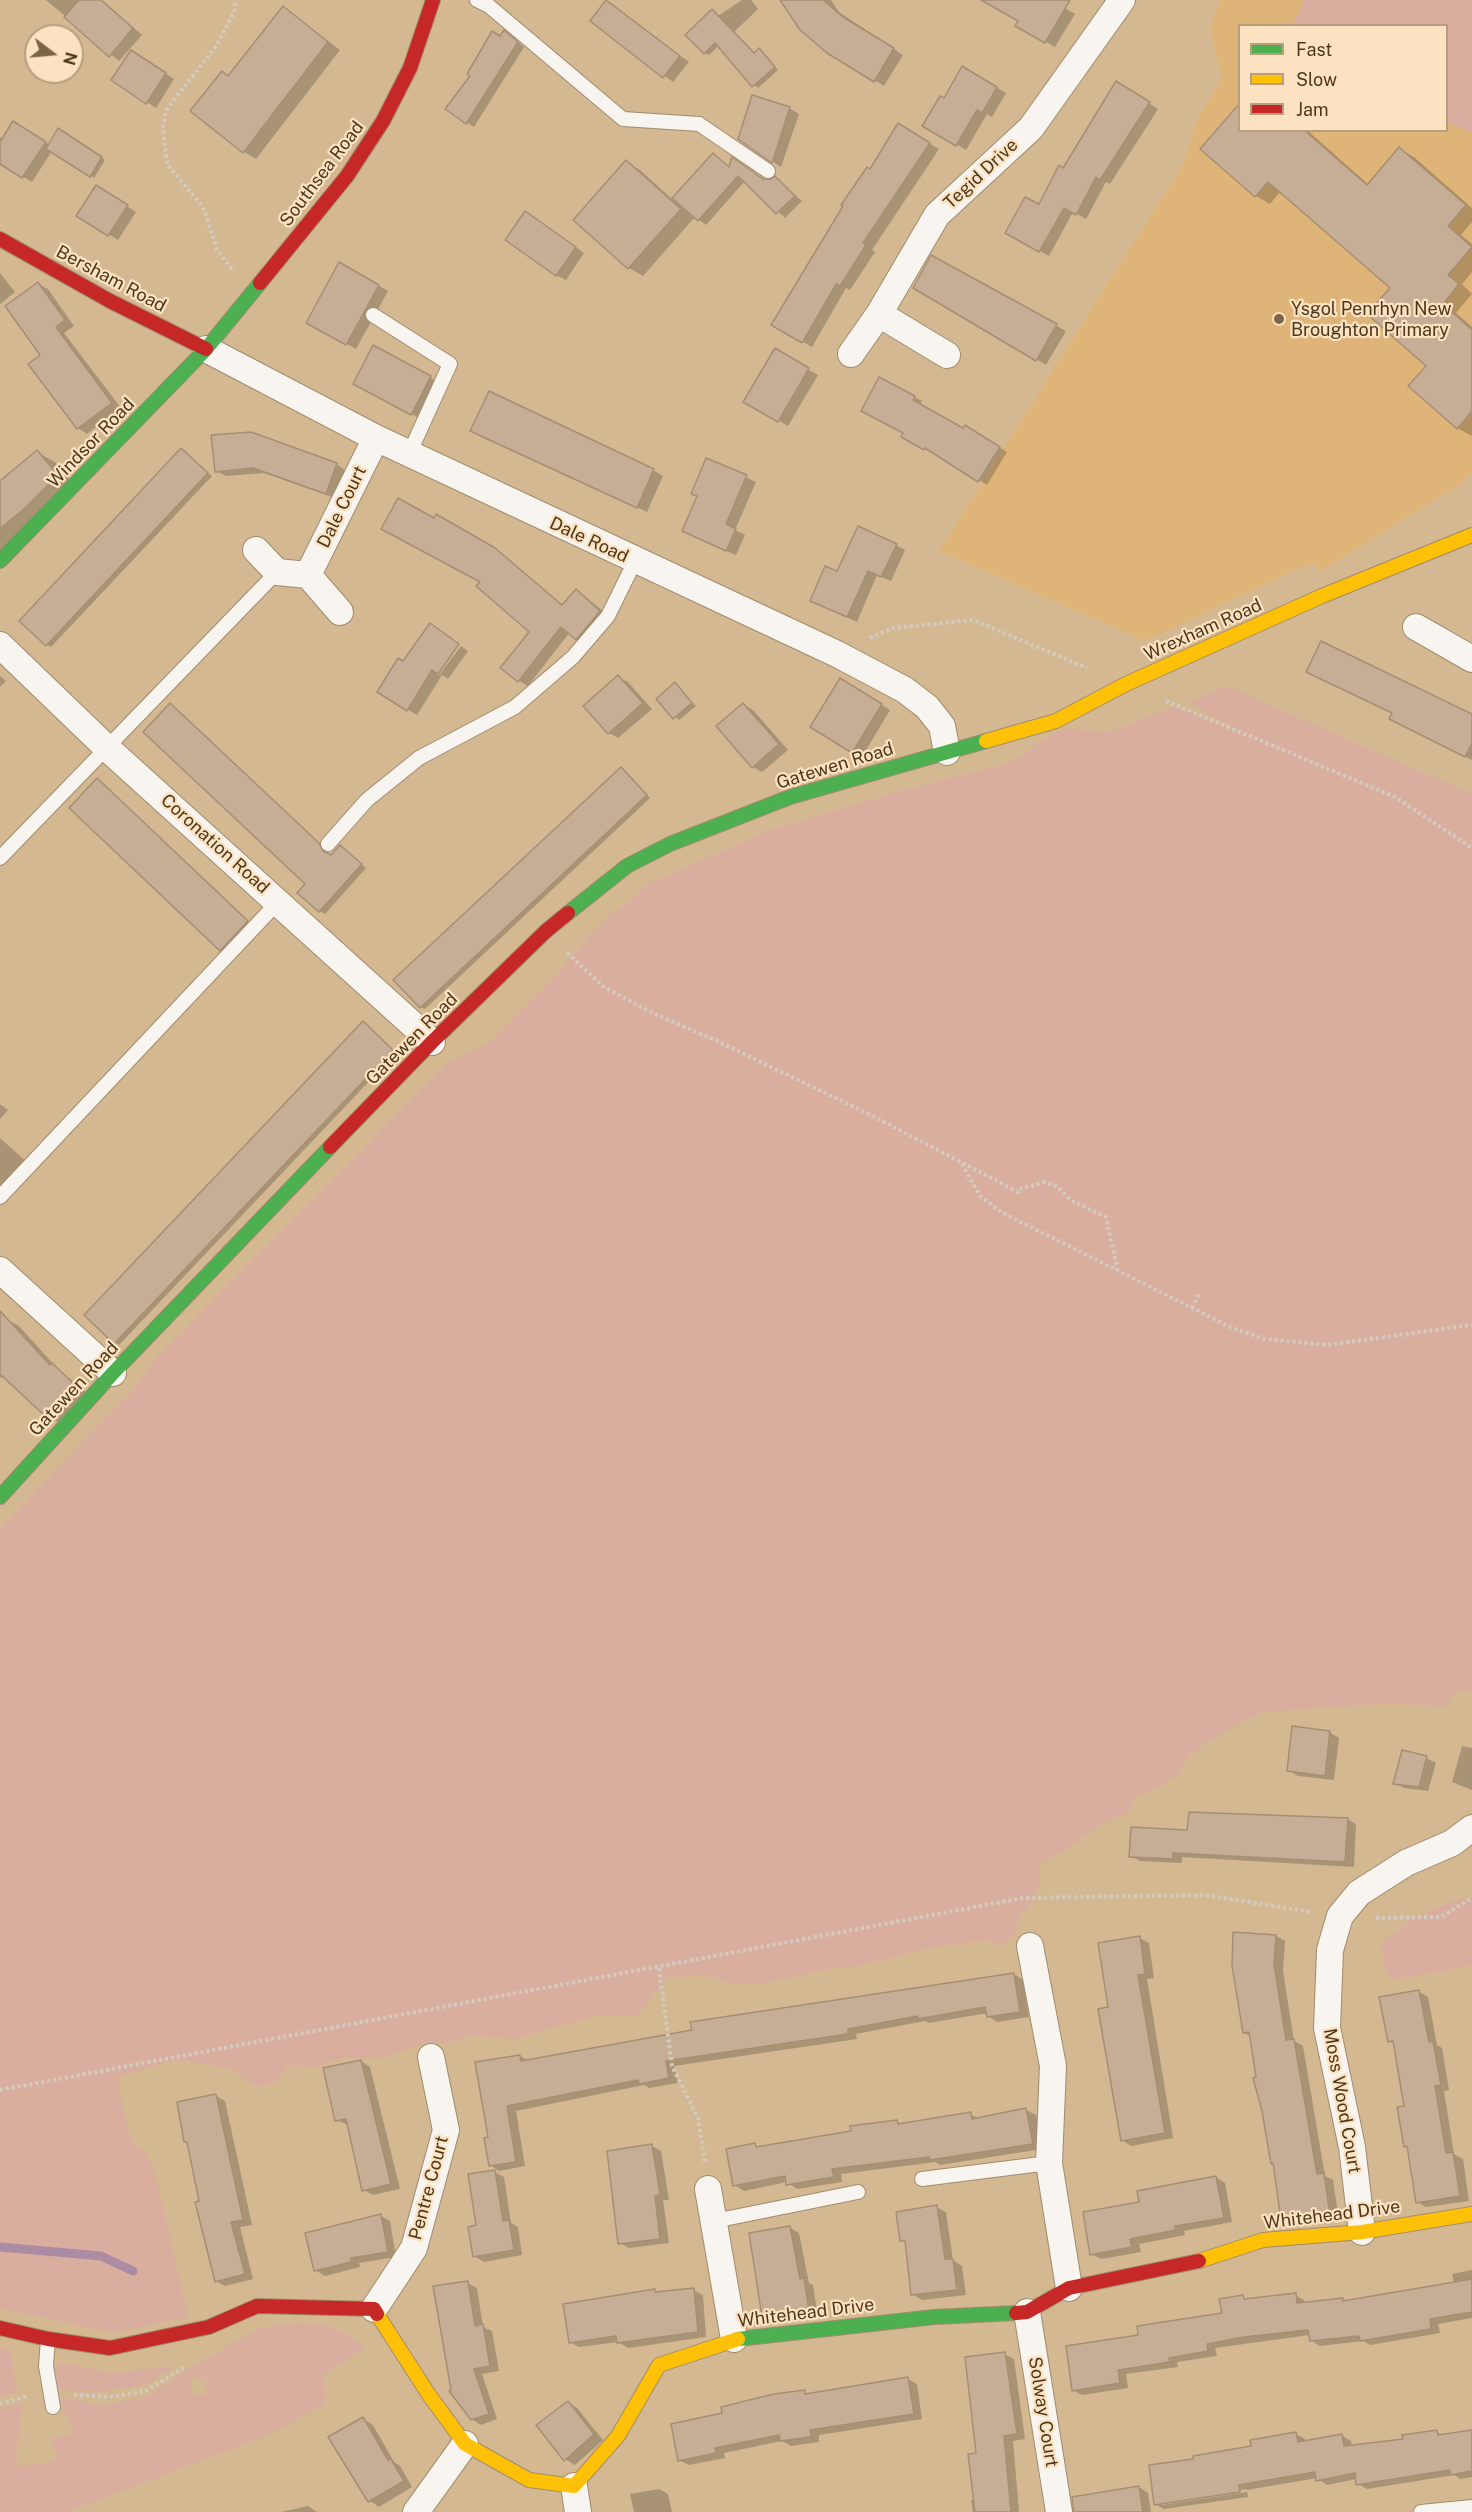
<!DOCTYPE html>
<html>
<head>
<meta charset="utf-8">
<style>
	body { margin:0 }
	#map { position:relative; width:1472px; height:2512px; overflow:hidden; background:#d3b892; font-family:"Public Sans",sans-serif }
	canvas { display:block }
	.legend { position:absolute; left:1238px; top:24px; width:210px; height:108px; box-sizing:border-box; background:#fce2c1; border:2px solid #b69e7f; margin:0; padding:8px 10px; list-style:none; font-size:18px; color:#4c381b }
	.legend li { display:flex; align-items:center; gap:12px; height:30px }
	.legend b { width:30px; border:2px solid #b69e7f }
	.north { position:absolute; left:24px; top:24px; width:60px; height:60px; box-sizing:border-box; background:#fce2c1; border:2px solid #b69e7f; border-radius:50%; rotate:106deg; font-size:16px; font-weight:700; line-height:24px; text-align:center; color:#4c381b }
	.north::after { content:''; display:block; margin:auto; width:21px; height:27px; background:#7b6545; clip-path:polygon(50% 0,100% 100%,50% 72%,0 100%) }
</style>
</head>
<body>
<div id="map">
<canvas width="1472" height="2512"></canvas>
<ul class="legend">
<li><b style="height:8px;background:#4caf50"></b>Fast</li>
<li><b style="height:8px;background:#ffc107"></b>Slow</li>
<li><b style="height:8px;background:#c62828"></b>Jam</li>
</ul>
<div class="north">N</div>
</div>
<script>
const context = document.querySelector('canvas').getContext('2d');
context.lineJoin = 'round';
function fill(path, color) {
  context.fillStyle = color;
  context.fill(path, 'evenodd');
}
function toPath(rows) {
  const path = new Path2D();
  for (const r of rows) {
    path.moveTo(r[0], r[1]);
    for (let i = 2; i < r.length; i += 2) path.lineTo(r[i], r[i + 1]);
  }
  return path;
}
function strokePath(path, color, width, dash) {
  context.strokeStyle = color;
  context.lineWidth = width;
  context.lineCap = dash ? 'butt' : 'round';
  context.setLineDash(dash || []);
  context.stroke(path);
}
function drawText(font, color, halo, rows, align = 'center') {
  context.font = font + ' "Public Sans",sans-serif';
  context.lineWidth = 4.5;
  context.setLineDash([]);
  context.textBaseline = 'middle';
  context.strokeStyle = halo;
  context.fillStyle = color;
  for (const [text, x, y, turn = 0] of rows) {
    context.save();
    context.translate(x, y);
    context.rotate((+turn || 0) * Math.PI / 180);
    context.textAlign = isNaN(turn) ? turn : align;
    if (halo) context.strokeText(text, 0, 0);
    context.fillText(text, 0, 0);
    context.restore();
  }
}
fill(toPath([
	[1220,0,1472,0,1472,472,1461,484,1320,572,1313,562,1145,641,939,551,1182,166,1197,120,1222,77,1210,29],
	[1240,26,1446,26,1446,130,1240,130]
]), '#dfb479');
fill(toPath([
	[1304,0,1472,0,1472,133,1447,122,1446,26,1293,25],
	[1227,686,1472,794,1472,1691,1455,1692,1446,1707,1389,1703,1261,1712,1209,1741,1188,1756,1181,1772,1162,1786,1137,1796,1129,1812,1095,1828,1067,1850,1040,1864,1039,1883,1031,1906,1019,1916,1015,1933,1001,1946,986,1940,939,1946,862,1965,823,1970,763,1984,730,1984,709,1975,669,1977,636,2016,597,2016,513,2039,474,2035,448,2043,424,2043,383,2058,343,2058,314,2067,288,2065,276,2082,254,2087,234,2069,188,2061,173,2061,122,2076,118,2084,131,2142,145,2152,155,2173,188,2317,114,2333,0,2308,0,1528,133,1390,158,1356,447,1063,487,1044,552,980,600,925,650,883,768,831,886,795,1011,763,1060,729,1110,732,1176,706,1245,735,1188,702],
	[1472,1897,1472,1965,1393,1980,1385,1971,1382,1944,1413,1918,1454,1901],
	[298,2323,328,2326,347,2334,365,2348,324,2374,326,2404,266,2436,75,2509,66,2512,0,2512,0,2409,20,2403,22,2407,16,2456,20,2467,58,2460,51,2438,74,2434,68,2414,65,2415,61,2397,103,2406,148,2396,182,2372,260,2328],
	[191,2378,206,2378,206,2395,191,2395],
	[0,2348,11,2350,17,2392,0,2397],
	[59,2362,111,2373,176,2366,147,2384,95,2393,57,2389,54,2370]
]), '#daae9f');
fill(toPath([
	[46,0,102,0,142,35,119,61],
	[742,0,751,0,758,9,734,32,755,53,759,50,763,52,778,70,758,88,719,45,709,55,705,53,718,16],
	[782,0,831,0,839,12,903,55,884,86,828,51],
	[999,0,1051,0,1075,14,1055,47,1017,25,1020,21],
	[608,1,689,62,673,82,592,21],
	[284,8,340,50,256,159,244,152,229,77],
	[511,36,524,47,474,127,447,109,500,38],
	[140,57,174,79,156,108,147,102],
	[962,68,1006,93,992,117,987,114,966,150,924,126,944,100],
	[1117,83,1158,109,1110,184,1106,182,1086,219,1073,212,1049,256,1007,233,1039,206],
	[1240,106,1240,130,1307,130,1369,185,1399,149,1414,157,1472,208,1472,222,1461,235,1472,244,1472,272,1462,284,1472,294,1456,313,1472,327,1472,436,1457,428,1393,288,1281,191,1270,204,1256,196,1202,149],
	[789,108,799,114,781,167,739,139],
	[14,123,50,145,59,131,105,160,94,178,52,151,32,182,0,163,0,137,3,140],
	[899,126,939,149,872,250,875,252,850,290,846,288,812,347,773,325],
	[713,155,730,167,764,180,772,181,776,178,802,201,785,218,745,181,706,225,695,217,643,276,629,268,626,162,640,170,673,200],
	[106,192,136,212,118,240,78,215],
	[535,218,584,253,566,280,556,275],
	[932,257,1066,331,1046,365,915,288],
	[339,264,388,291,356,349,308,322],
	[0,273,15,292,0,304],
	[38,284,48,289,74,326,64,333,121,408,87,434,78,428,42,356],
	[373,347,440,383,421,419,364,388],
	[775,350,818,375,788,426,745,401],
	[880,379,922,401,920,405,964,430,966,427,1007,452,987,485,934,451,933,454,903,436,905,433],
	[213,436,336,464,345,470,335,498,264,473,226,476,216,471],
	[482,436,653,470,663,476,647,512],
	[181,450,212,476,51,647,47,645,21,621],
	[37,452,55,462,75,485,0,553,0,483],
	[707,460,756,482,735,530,745,535,736,555,693,536],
	[436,516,504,555,563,606,577,590,609,616,586,643,570,632,528,686,519,681,531,631,482,582,434,520],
	[896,545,905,550,891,581,877,575,857,622,812,601,838,573],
	[458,644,436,675,439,675,461,646,468,651,448,679,442,675,417,715,379,692,404,663],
	[0,676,6,681,0,687],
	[618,677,628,682,652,709,618,738,609,733],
	[841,680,890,710,862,757,812,727],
	[675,684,696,706,679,720,658,699],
	[743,704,753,710,788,750,762,772,753,767],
	[171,705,324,848,327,855,332,856,340,847,366,868,325,914,320,911,307,884],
	[1472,716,1472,760,1400,724],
	[621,769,650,798,425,1009,420,1007],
	[102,783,251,924,225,952,221,950],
	[367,1026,396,1053,119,1345,115,1342],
	[0,1104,8,1110,0,1119],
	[0,1138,31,1166,0,1200],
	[6,1319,19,1326,57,1368,88,1394,61,1424,48,1416,3,1375,0,1378,0,1324],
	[1329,1732,1339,1738,1334,1780,1298,1776,1288,1770],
	[1462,1746,1472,1748,1472,1790,1452,1782],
	[1426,1758,1436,1763,1428,1791,1404,1788,1395,1783],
	[1347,1819,1356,1824,1354,1867,1182,1857,1182,1863,1140,1861,1131,1856,1189,1831],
	[1276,1936,1285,1941,1283,1971,1294,2041,1303,2046,1325,2176,1333,2180,1339,2220,1292,2224,1283,2219,1252,2037,1244,2033],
	[1139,1938,1149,1943,1154,1978,1147,1979,1173,2138,1131,2146,1122,2140,1109,2008],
	[1014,1974,1023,1980,1029,2017,997,2022,988,2016,988,2013,929,2023,925,2021,856,2034,857,2039,674,2066,678,2083,649,2088,644,2085,516,2111,525,2166,499,2171,490,2165,489,2139,520,2056,529,2061],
	[1418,1991,1428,1997,1437,2045,1442,2048,1449,2090,1444,2091,1454,2154,1463,2159,1469,2201,1426,2207,1417,2202,1409,2148,1405,2146,1406,2107,1395,2044,1389,2041],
	[361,2061,370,2067,400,2189,373,2195,364,2190,349,2125,336,2120],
	[216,2096,225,2101,252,2225,240,2227,253,2279,225,2286,216,2281,189,2143,186,2141],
	[1026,2110,1036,2115,1042,2149,940,2165,936,2162,841,2174,842,2182,797,2189,787,2182,744,2191,734,2185,755,2145,760,2148,852,2132,897,2121,903,2125,970,2114,979,2119],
	[652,2146,661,2151,669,2200,663,2200,669,2243,629,2248,620,2243],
	[494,2172,504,2177,511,2223,518,2227,522,2255,484,2262,474,2256,478,2227],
	[1216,2177,1225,2183,1232,2222,1184,2231,1185,2235,1139,2244,1141,2252,1101,2259,1091,2254,1141,2203],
	[936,2207,946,2212,953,2260,962,2266,966,2295,922,2300,912,2294,907,2244,902,2241],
	[381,2216,390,2221,396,2257,359,2263,360,2267,325,2276,315,2270],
	[789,2227,799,2233,809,2283,813,2285,818,2317,773,2322,764,2316],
	[1472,2270,1472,2318,1438,2324,1440,2333,1370,2345,1363,2341,1320,2346,1311,2340,1310,2335,1215,2348,1217,2356,1177,2362,1178,2367,1126,2374,1128,2388,1082,2395,1073,2390,1140,2337,1223,2315,1243,2297,1248,2300,1295,2295,1304,2300,1305,2304,1342,2299,1346,2302,1454,2283,1452,2274],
	[467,2283,477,2288,483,2327,492,2331,499,2371,482,2374,497,2419,481,2425,472,2419],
	[693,2290,703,2295,706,2337,628,2348,618,2342,579,2347,570,2342,655,2291,659,2293],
	[1004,2354,1014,2359,1025,2439,1013,2441,1019,2512,973,2512,971,2500,975,2499,978,2455],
	[908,2379,917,2384,922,2419,819,2435,819,2442,791,2446,782,2441,724,2453,725,2458,689,2465,679,2460,724,2414,804,2392,810,2395],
	[568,2402,577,2408,603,2440,575,2465,565,2459],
	[363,2419,373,2425,394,2462,400,2466,412,2487,379,2507,370,2501,330,2438],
	[1472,2431,1472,2477,1461,2479,1454,2475,1367,2489,1358,2484,1357,2479,1327,2485,1317,2478,1247,2490,1248,2497,1164,2509,1155,2504,1195,2461,1296,2434,1305,2439,1306,2442,1341,2435,1351,2441,1352,2447,1405,2440,1437,2432,1444,2436],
	[1247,2489,1247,2492,1162,2505,1162,2502],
	[1139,2487,1148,2493,1151,2512,1095,2512],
	[659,2489,668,2494,672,2512,634,2512,630,2494],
	[308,2506,317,2512,281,2512]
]), '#0003');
strokePath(toPath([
	[0,2247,101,2256,133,2271]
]), '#ac8ca4', 9);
const building = toPath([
	[79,0,101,0,133,28,109,57,64,17,79,0],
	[606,0,680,56,663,78,590,21,606,0],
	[780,0,823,0,843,17,894,48,874,82,827,53,800,30,780,0],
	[981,0,1070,0,1045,43,1015,26,1018,21,981,0],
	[283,6,328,42,243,153,190,111,222,71,228,76,283,6],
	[712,9,754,53,759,48,775,67,752,87,715,43,704,54,685,35,712,9],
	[504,30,518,42,466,124,445,109,470,76,467,74,492,31,500,36,504,30],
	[131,50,166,73,146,104,111,80,131,50],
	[962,66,997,87,982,113,977,110,956,146,922,126,940,96,944,98,962,66],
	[1116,81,1150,102,1100,180,1096,177,1076,215,1064,208,1039,252,1005,233,1025,197,1039,204,1059,165,1063,168,1116,81],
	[752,95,790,107,772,163,738,139,752,95],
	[1239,104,1239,130,1304,130,1367,185,1399,147,1466,205,1448,226,1472,247,1448,275,1459,284,1443,304,1472,330,1472,411,1457,429,1408,386,1426,366,1367,314,1390,288,1268,182,1255,197,1200,149,1239,104],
	[13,121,46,142,22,178,0,164,0,142,13,121],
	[898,123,930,143,863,243,866,245,840,286,836,284,802,343,771,325,843,206,841,205,867,167,870,169,898,123],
	[58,128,102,157,90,177,46,149,58,128],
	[713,153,729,167,732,157,763,179,771,179,775,176,795,196,776,214,738,176,698,221,672,198,713,153],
	[626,160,681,209,628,269,573,220,626,160],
	[96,185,128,205,108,236,76,216,96,185],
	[525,211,576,247,556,276,505,240,525,211],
	[931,255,1057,324,1036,361,913,288,931,255],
	[339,262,379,285,346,345,306,323,339,262],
	[38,282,65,320,56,327,112,403,77,429,28,364,40,355,5,306,38,282],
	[373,345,431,376,411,415,353,384,373,345],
	[775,348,809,368,778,422,743,402,775,348],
	[879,377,915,396,913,400,963,428,965,425,1000,447,978,482,925,448,924,450,901,437,903,433,861,411,879,377],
	[489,391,654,469,637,508,470,431,489,391],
	[251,432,337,463,326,494,253,468,215,472,211,435,251,432],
	[181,448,208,473,46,646,19,621,181,448],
	[37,450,58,475,25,508,0,529,0,481,37,450],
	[706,458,747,475,726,524,736,529,726,551,682,531,697,496,691,494,706,458],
	[398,498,434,518,436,514,495,548,562,605,576,589,600,611,576,640,561,627,518,682,500,668,529,632,476,586,480,582,381,529,398,498],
	[858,526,897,544,881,577,868,571,847,617,810,601,825,566,837,571,858,526],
	[430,623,459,644,438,674,432,670,407,711,377,692,398,658,403,661,430,623],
	[1321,641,1472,714,1472,743,1465,757,1389,719,1392,713,1306,672,1321,641],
	[618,675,643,703,608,734,583,706,618,675],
	[840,678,882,704,852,753,810,727,840,678],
	[675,682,692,703,673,719,656,699,675,682],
	[170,703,319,843,323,851,331,855,340,845,362,864,319,912,297,893,305,884,143,732,170,703],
	[743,703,779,744,752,768,716,726,743,703],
	[621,767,647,795,420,1008,393,980,621,767],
	[97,778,248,921,220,951,69,808,97,778],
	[363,1021,393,1050,114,1344,84,1315,363,1021],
	[0,1311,50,1365,52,1363,76,1386,47,1418,0,1374,0,1311],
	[1292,1726,1330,1731,1325,1776,1287,1771,1292,1726],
	[1402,1750,1427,1756,1419,1787,1393,1784,1402,1750],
	[1189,1812,1348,1818,1345,1862,1173,1853,1173,1859,1129,1857,1131,1827,1187,1830,1189,1812],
	[1233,1932,1276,1935,1274,1964,1286,2040,1294,2039,1317,2174,1324,2173,1330,2216,1281,2220,1273,2163,1271,2164,1262,2111,1253,2078,1256,2077,1249,2032,1243,2033,1232,1966,1233,1932],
	[1140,1936,1145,1974,1138,1975,1165,2133,1121,2141,1098,2009,1108,2007,1098,1943,1140,1936],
	[1014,1973,1020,2012,987,2017,985,2007,918,2019,918,2016,848,2029,848,2034,666,2061,669,2078,639,2084,638,2080,507,2106,516,2162,489,2166,484,2138,488,2137,475,2062,520,2055,521,2061,692,2030,690,2022,1014,1973],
	[1419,1990,1429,2042,1433,2041,1441,2085,1435,2086,1446,2153,1453,2152,1460,2196,1416,2203,1407,2146,1404,2147,1397,2107,1404,2106,1393,2041,1388,2042,1379,1997,1419,1990],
	[361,2060,391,2184,362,2191,346,2119,335,2121,323,2068,361,2060],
	[216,2094,243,2220,231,2222,245,2274,215,2282,195,2202,199,2201,187,2142,184,2142,177,2102,216,2094],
	[1026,2108,1033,2144,930,2160,929,2157,832,2169,834,2177,786,2185,785,2176,733,2186,726,2149,755,2143,756,2147,851,2131,850,2126,897,2120,898,2124,971,2112,972,2119,1026,2108],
	[652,2144,660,2195,655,2196,660,2239,618,2244,607,2151,652,2144],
	[495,2170,503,2221,509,2220,514,2250,473,2257,468,2227,476,2225,468,2174,495,2170],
	[1216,2176,1224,2218,1175,2226,1176,2230,1130,2239,1132,2247,1090,2255,1083,2212,1139,2202,1137,2191,1216,2176],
	[937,2205,945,2259,953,2259,957,2290,911,2295,905,2241,900,2241,896,2212,937,2205],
	[381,2214,388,2252,351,2258,351,2262,314,2271,305,2233,381,2214],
	[790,2226,800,2279,804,2278,809,2312,762,2317,749,2233,790,2226],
	[1472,2279,1472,2312,1430,2319,1431,2329,1360,2341,1359,2336,1310,2341,1308,2330,1244,2337,1207,2344,1208,2351,1169,2358,1170,2362,1118,2370,1120,2383,1072,2391,1066,2346,1138,2335,1137,2326,1222,2313,1219,2299,1243,2295,1244,2299,1296,2293,1297,2303,1343,2298,1343,2301,1472,2279],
	[468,2281,475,2326,483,2324,490,2366,474,2369,489,2414,471,2420,449,2391,451,2390,433,2286,468,2281],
	[694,2288,698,2332,617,2343,616,2336,569,2343,563,2304,655,2289,655,2292,694,2288],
	[1005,2352,1017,2434,1004,2436,1011,2512,975,2512,968,2454,976,2453,965,2357,1005,2352],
	[908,2377,914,2414,810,2430,811,2437,780,2441,779,2435,715,2448,716,2453,678,2461,671,2424,722,2413,721,2407,774,2394,805,2390,805,2394,908,2377],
	[568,2401,594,2434,564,2461,536,2425,568,2401],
	[363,2417,388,2460,391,2459,404,2481,368,2502,328,2437,363,2417],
	[1437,2430,1438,2435,1472,2430,1472,2471,1450,2475,1450,2470,1356,2485,1355,2473,1316,2481,1315,2472,1239,2485,1240,2492,1154,2505,1149,2465,1193,2459,1193,2456,1251,2446,1250,2440,1296,2432,1298,2442,1342,2434,1344,2446,1403,2439,1402,2435,1437,2430],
	[1139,2486,1143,2512,1074,2512,1072,2497,1139,2486]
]);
fill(building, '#c6ae96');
strokePath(building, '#a68e74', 1.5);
const lane = toPath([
	[477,0,489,6,623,119,699,124,768,171],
	[373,315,450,364,409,454],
	[328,844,367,800,419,758,515,707,573,657,608,616,635,561],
	[0,858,277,572],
	[0,1197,279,901],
	[922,2179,1049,2163],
	[714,2221,858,2192],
	[48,2339,46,2366,53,2407],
	[1421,2512,1472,2507]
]);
const street = toPath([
	[879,314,947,355],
	[206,349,376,438,837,654,905,690,927,707,942,726,947,752],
	[851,354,879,314,937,215,1031,128,1122,0],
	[256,550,277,572,308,575],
	[340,612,308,575,376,438],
	[1416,627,1472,659],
	[0,645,108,749,432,1042],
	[0,1270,113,1373],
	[1030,1946,1053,2066,1049,2163,1069,2288],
	[708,2189,734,2339],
	[1362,2232,1352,2147,1327,2028,1330,1950,1340,1916,1359,1893,1406,1863,1452,1843,1472,1828],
	[374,2309,414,2248,446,2130,431,2057],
	[1027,2312,1059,2512],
	[574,2486,578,2512],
	[416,2512,465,2444]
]);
const fast = toPath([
	[0,561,206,349,260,283],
	[568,913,627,866,670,844,790,797,986,741],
	[0,1497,113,1373,330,1147],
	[738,2339,934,2317,1016,2313]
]);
const slow = toPath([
	[986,741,1056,721,1126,684,1322,596,1472,535],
	[1199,2261,1263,2240,1362,2232,1472,2214],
	[377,2314,429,2395,465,2444,529,2480,574,2486,618,2436,659,2365,738,2339]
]);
const jam = toPath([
	[0,239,110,301,206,349],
	[260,283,347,176,383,121,410,68,433,0],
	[330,1147,432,1042,546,931,568,913],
	[1016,2313,1027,2312,1069,2288,1199,2261],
	[0,2328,48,2339,110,2348,209,2327,257,2306,374,2309,377,2314]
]);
strokePath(lane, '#a18c6d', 16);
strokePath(street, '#a18c6d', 28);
strokePath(fast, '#a18c6d', 16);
strokePath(slow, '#a18c6d', 16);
strokePath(jam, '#a18c6d', 16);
strokePath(toPath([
	[232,269,217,250,203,207,167,164,163,128,166,110,217,45,234,12,236,0],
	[870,638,893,628,973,620,1087,668],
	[1166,701,1395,797,1472,848],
	[567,953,604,987,650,1012,715,1040,871,1115,1018,1192,1019,1189,1045,1182,1058,1187,1070,1200,1106,1217,1118,1272],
	[962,1164,980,1196,1001,1212,1232,1328,1265,1339,1327,1345,1472,1325],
	[1192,1308,1199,1294],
	[1376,1918,1441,1917,1472,1898],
	[659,1968,672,2066,698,2118,705,2164],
	[0,2090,1023,1898,1205,1895,1312,1912],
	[74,2395,109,2397,146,2391,185,2367],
	[0,2404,28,2396]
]), '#d3cbbf', 4, [3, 3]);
strokePath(lane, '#f8f4ef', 14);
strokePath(street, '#f8f4ef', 26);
strokePath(fast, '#4caf50', 14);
strokePath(slow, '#ffc107', 14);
strokePath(jam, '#c62828', 14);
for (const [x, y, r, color] of [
	[1279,319,6,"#7b6545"]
]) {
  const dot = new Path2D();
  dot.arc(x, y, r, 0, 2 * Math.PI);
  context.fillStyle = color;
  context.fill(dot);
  strokePath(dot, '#fce2c1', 2);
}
drawText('18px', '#4c381b', '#fce2c1', [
	["Southsea Road",322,174,-53],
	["Tegid Drive",981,174,-43],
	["Bersham Road",111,279,28],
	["Windsor Road",91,443,-46],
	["Dale Court",342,507,-64],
	["Dale Road",589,540,25],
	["Wrexham Road",1203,630,-24],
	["Gatewen Road",835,766,-17],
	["Coronation Road",215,844,42],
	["Gatewen Road",412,1039,-45],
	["Gatewen Road",74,1389,-47],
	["Moss Wood Court",1342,2101,80],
	["Pentre Court",429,2188,-75],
	["Whitehead Drive",1332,2215,-7],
	["Whitehead Drive",806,2313,-7],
	["Solway Court",1043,2412,81]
]);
drawText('18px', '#4c381b', '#fce2c1', [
	["Ysgol Penrhyn New",1291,309],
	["Broughton Primary",1291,330]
], 'left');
</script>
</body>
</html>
